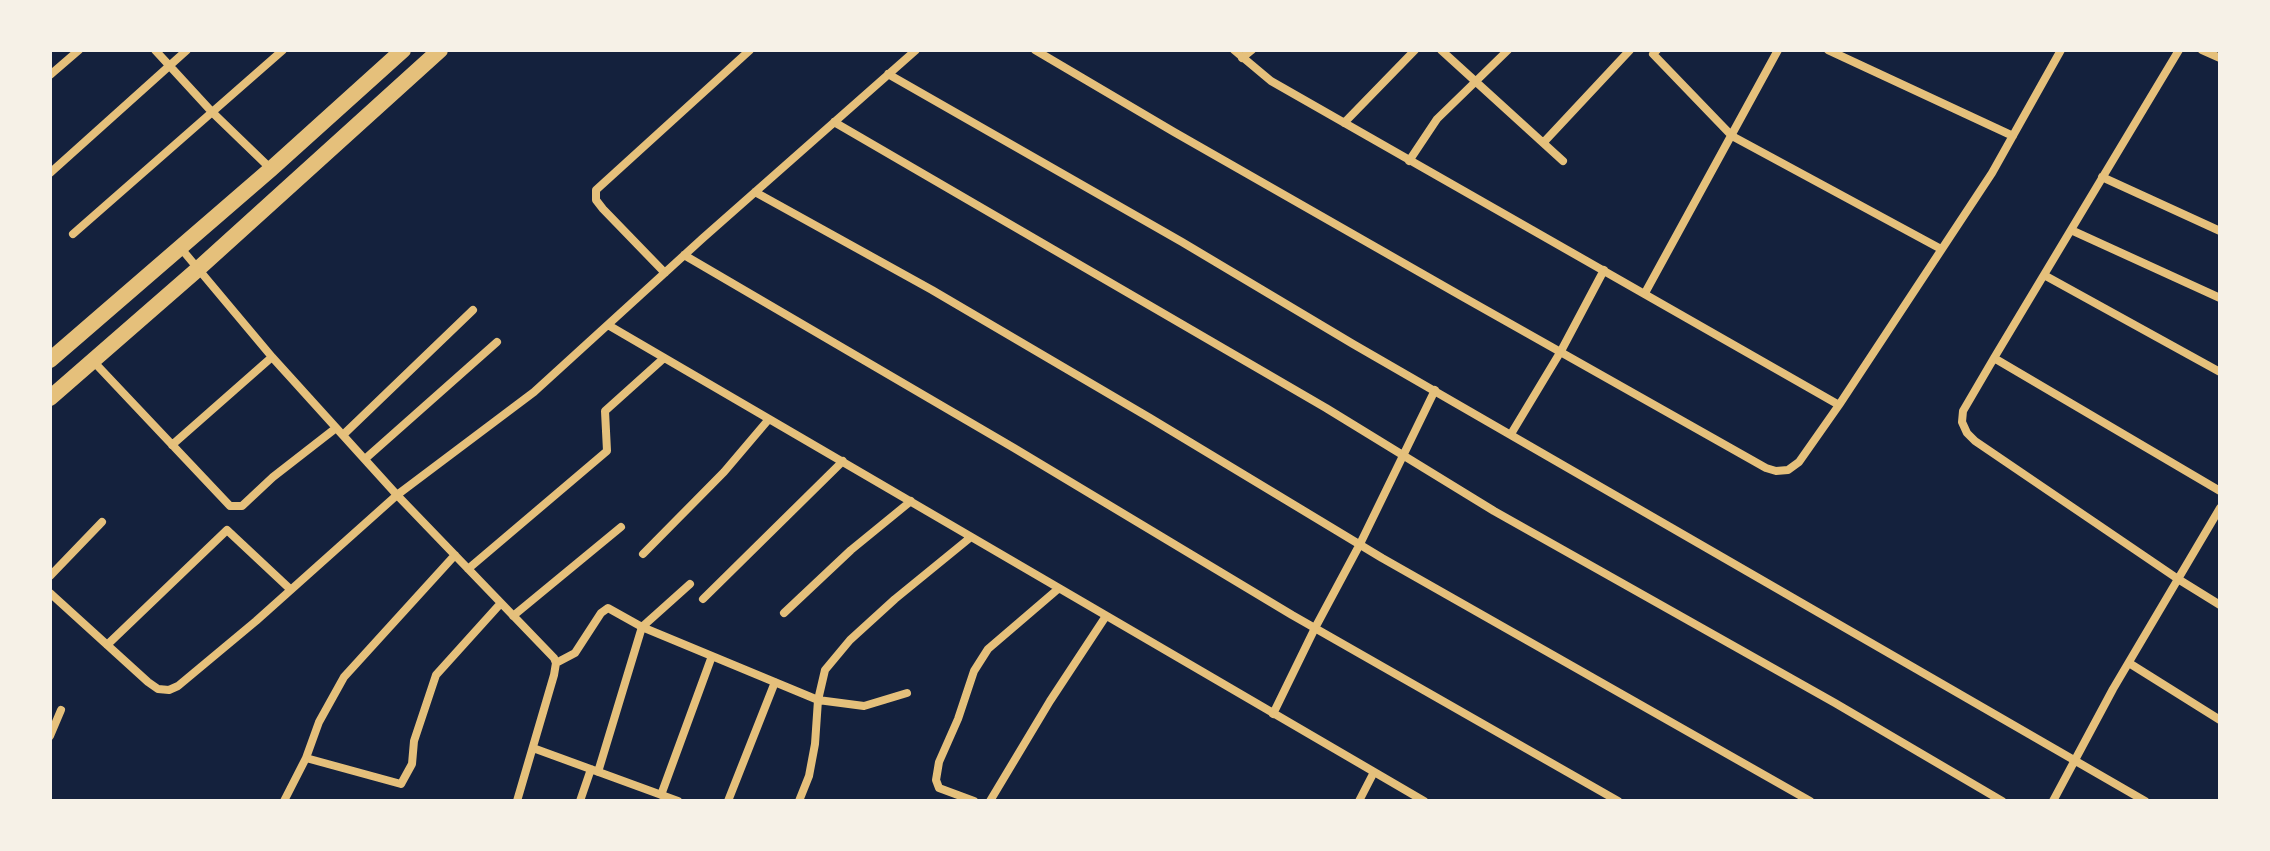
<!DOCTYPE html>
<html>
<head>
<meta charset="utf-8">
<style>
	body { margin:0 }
	#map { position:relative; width:2270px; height:851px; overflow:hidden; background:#14213d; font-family:"Asap Condensed",sans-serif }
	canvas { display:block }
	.frame { position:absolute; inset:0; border:52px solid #f6f1e7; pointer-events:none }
</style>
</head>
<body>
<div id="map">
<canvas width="2270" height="851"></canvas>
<div class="frame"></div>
</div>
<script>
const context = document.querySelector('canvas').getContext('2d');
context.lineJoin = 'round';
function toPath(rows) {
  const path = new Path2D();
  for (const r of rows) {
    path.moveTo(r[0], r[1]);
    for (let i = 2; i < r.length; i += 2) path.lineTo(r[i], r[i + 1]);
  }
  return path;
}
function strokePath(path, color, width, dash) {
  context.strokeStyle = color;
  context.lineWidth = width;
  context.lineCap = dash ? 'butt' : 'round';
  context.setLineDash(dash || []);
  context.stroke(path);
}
strokePath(toPath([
	[155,50,212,112,271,169],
	[1035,50,1174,132,1463,297,1766,468,1776,471,1788,470,1799,462,1839,405,1992,173,2061,50],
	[1234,50,1271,81,1839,405],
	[1441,50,1563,161],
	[1657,50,1653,54,1732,136,1941,249],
	[1828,50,2013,136],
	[2179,50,1994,358,1963,411,1962,422,1967,433,1975,441,2178,579,2220,605],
	[2202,50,2220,58],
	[1242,58,1252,50],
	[888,74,1182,242,1353,344,2145,801],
	[50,75,79,50],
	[834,122,1326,408,1494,511,1835,703,2002,801],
	[1344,123,1415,50],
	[1544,142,1630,50],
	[1409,161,1437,119,1508,50],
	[50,173,187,50],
	[2102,177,2220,231],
	[755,192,932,290,1150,418,1382,558,1810,801],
	[2071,230,2220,298],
	[73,234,283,50],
	[179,246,272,357,397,495,554,658,556,663,554,675,517,801],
	[684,255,1014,448,1292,615,1618,801],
	[665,273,603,209,596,200,596,190,750,50],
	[2044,275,2220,372],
	[1645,293,1778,50],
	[608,325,1424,801],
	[1994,358,2220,491],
	[93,361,230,506,242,506,273,477,336,428],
	[1511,434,1561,351,1604,270],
	[343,435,473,310],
	[172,445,272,357],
	[365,459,497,342],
	[643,554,724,472,769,419],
	[468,569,607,451,605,411,664,358],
	[50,576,102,522],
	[50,593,148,682,158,689,169,690,178,686,256,621,397,495,534,392,703,238,916,50],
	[703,599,843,461],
	[784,613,851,550,911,501],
	[513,616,621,527],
	[107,645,227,530,290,589],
	[556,663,575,653,601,613,608,608,642,627,818,700,864,706,907,693],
	[2129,663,2220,720],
	[1273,714,1315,628,1360,544,1435,390],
	[50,736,61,710],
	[533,748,678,801],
	[306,758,401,784,412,764,414,741,436,675,501,603],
	[598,772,642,627,690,584],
	[661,795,712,656],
	[284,801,306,758,319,722,344,677,455,555],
	[580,801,591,769],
	[728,801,775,682],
	[799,801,809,776,815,744,818,700,825,670,850,640,895,599,971,537],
	[974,801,939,788,936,780,939,762,958,719,974,671,988,649,1058,589],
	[990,801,1050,701,1106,616],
	[1359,801,1374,772],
	[2053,801,2113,689,2220,508]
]), '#e5c07b', 8);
strokePath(toPath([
	[50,360,271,169,403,50],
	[50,398,198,269,440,50]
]), '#e5c07b', 16);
</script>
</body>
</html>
